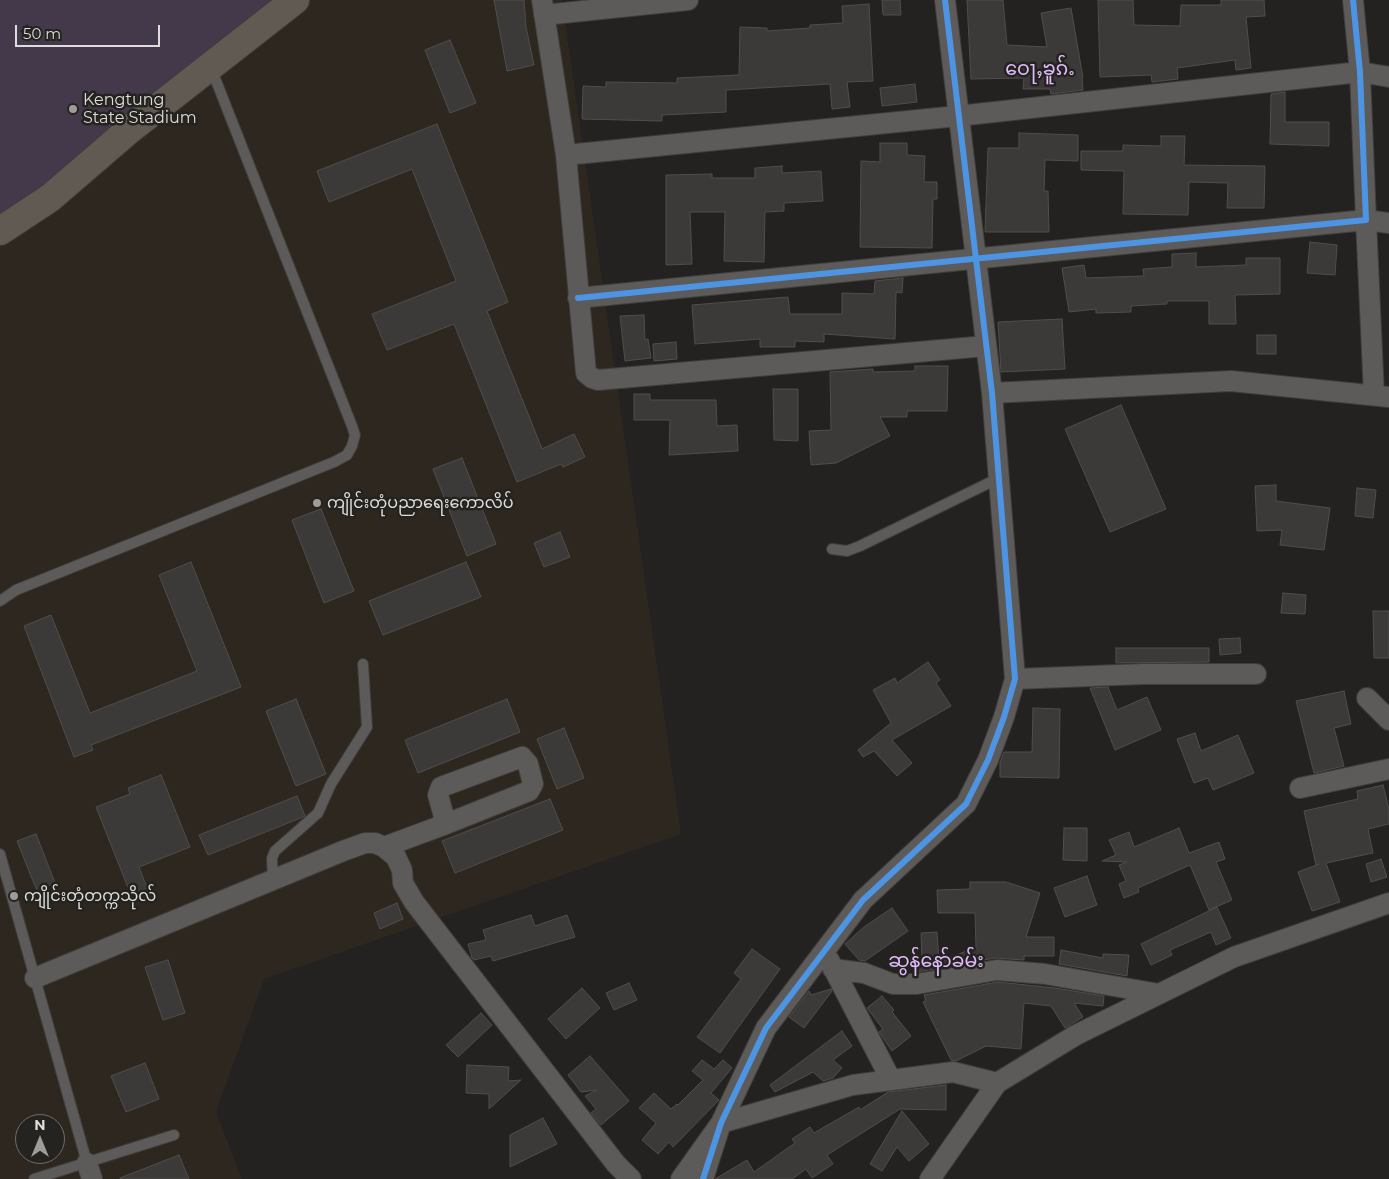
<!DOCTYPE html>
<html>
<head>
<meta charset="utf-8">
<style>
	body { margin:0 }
	#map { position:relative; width:1389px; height:1179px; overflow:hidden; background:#242220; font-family:Montserrat,sans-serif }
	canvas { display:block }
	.north { position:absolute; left:15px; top:1114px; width:50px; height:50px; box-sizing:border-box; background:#25231f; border:1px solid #6f6d6a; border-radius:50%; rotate:0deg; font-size:14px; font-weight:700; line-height:20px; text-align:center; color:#dfdddb }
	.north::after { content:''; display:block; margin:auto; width:18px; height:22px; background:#9e9c9a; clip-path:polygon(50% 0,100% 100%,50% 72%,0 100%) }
	.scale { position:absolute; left:15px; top:25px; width:145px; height:22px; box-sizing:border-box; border:2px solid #dfdddb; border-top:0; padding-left:6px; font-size:15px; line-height:18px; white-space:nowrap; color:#dfdddb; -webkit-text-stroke:4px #25231f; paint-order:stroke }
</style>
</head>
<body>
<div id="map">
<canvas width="1389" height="1179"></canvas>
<div class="north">N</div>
<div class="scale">50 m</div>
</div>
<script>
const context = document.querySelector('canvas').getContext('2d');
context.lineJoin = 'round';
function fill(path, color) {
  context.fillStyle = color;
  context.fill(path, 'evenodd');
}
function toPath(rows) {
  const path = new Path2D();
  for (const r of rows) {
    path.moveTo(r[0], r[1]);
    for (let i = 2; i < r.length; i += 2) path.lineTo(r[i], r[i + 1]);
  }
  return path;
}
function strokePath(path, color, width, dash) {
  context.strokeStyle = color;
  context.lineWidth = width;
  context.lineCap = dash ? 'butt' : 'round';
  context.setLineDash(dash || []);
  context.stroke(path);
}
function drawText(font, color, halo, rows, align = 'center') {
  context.font = font + ' Montserrat,"Noto Sans Myanmar",sans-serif';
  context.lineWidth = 5;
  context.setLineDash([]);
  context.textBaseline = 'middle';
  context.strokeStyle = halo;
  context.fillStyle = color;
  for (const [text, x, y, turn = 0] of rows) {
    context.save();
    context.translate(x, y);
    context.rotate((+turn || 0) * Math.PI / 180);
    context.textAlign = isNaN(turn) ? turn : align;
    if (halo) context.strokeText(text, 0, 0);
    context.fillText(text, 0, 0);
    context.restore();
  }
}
fill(toPath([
	[292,0,562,0,681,834,264,979,216,1112,242,1179,0,1179,0,218],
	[25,1124,55,1124,55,1154,25,1154]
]), '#2d271f');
fill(toPath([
	[0,0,292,0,0,218]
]), '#43394a');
const building = toPath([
	[494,0,524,0,526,27,534,65,507,71,494,0],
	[882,0,900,0,901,15,883,15,882,0],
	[967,0,1003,0,1007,45,1047,47,1041,13,1071,8,1083,78,1082,78,1083,90,1051,94,1050,89,1023,89,1024,78,971,79,967,0],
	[1098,0,1133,0,1134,25,1180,26,1181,5,1221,5,1221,0,1264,0,1265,16,1246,17,1251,68,1236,70,1235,60,1177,68,1178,79,1152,82,1151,75,1100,77,1098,0],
	[869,4,873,81,847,82,850,107,832,109,830,84,726,90,726,112,662,115,662,121,582,119,583,86,606,87,606,82,677,83,677,78,739,75,740,27,767,28,767,31,810,28,810,25,843,23,842,6,869,4],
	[450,40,476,103,450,113,425,50,450,40],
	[915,84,917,102,882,106,880,88,915,84],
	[1285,92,1285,122,1329,122,1329,146,1270,144,1271,94,1285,92],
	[437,124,508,302,487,311,542,449,574,434,585,457,563,467,561,464,517,482,454,324,387,350,372,314,456,281,412,169,329,202,317,171,437,124],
	[1019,133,1078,135,1078,161,1045,160,1044,191,1048,191,1049,232,985,232,988,148,1019,148,1019,133],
	[1161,136,1185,136,1184,165,1265,166,1264,208,1227,208,1228,183,1189,182,1188,215,1123,214,1124,171,1081,170,1081,151,1123,151,1123,145,1161,146,1161,136],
	[880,143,907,143,907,155,925,156,924,182,937,182,937,199,933,199,932,248,860,247,861,161,880,162,880,143],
	[782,166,782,173,821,171,823,201,784,203,784,211,765,212,764,262,724,261,725,212,690,212,692,264,666,265,666,175,712,174,712,178,755,178,755,168,782,166],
	[1310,242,1337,245,1335,275,1307,273,1310,242],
	[1196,253,1196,267,1246,265,1246,258,1280,258,1280,294,1235,295,1236,324,1209,324,1209,301,1167,301,1167,304,1131,306,1131,312,1096,313,1096,309,1069,312,1062,268,1084,265,1086,278,1144,276,1143,269,1172,267,1172,254,1196,253],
	[903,278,902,293,896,292,895,339,824,334,824,342,795,341,795,347,760,347,760,339,695,344,692,305,788,297,790,314,842,314,842,293,874,294,875,281,903,278],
	[644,315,645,340,648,339,651,358,625,361,620,316,644,315],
	[1062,319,1065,369,1001,372,998,322,1062,319],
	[1257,335,1276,335,1276,354,1257,354,1257,335],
	[676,342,677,359,654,361,653,344,676,342],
	[915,366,948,366,947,411,907,411,907,417,880,417,890,436,836,463,811,465,809,431,831,430,830,372,873,369,873,372,915,371,915,366],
	[773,389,798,389,798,441,774,440,773,389],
	[634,394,650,394,650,400,716,400,717,426,737,425,738,451,669,455,670,420,634,420,634,394],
	[1121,405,1166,509,1110,532,1065,429,1121,405],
	[462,458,496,544,467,556,433,469,462,458],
	[1276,485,1276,501,1330,508,1324,550,1280,545,1282,530,1257,531,1255,486,1276,485],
	[1357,488,1376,490,1373,518,1355,516,1357,488],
	[321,509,354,591,324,603,292,520,321,509],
	[560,532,570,557,544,567,534,543,560,532],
	[191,562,241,687,91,745,93,750,74,757,24,626,51,615,90,713,197,671,159,575,191,562],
	[466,562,481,597,383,635,369,601,466,562],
	[1283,593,1306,595,1305,614,1281,613,1283,593],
	[1373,611,1389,611,1389,658,1374,658,1373,611],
	[1240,638,1241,653,1220,655,1219,639,1240,638],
	[1116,648,1209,648,1209,662,1116,663,1116,648],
	[928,662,940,680,936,683,951,706,892,740,912,763,897,776,874,751,863,757,858,750,891,723,873,690,895,678,897,683,928,662],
	[1108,687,1117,710,1147,697,1161,730,1115,750,1090,688,1108,687],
	[1344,691,1351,724,1334,728,1344,766,1314,773,1296,701,1344,691],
	[296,699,326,774,296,786,266,711,296,699],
	[507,699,520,732,418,773,405,740,507,699],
	[1033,708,1060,709,1059,778,1000,777,1000,762,1004,752,1032,752,1033,708],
	[564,728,584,778,557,789,537,739,564,728],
	[1195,733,1201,751,1238,735,1254,773,1213,790,1208,778,1194,783,1177,739,1195,733],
	[161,775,190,847,139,867,147,888,131,895,96,807,130,794,128,788,161,775],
	[1383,785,1389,809,1389,824,1368,829,1373,853,1326,863,1340,902,1312,911,1298,872,1319,864,1316,865,1304,811,1358,799,1357,791,1383,785],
	[297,796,305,816,303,817,208,855,199,835,297,796],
	[550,799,563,830,455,873,442,841,550,799],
	[1064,828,1087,828,1087,861,1063,860,1064,828],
	[1179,828,1189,853,1219,842,1225,859,1216,862,1232,900,1209,910,1190,865,1138,888,1139,892,1124,898,1119,884,1126,881,1119,865,1127,862,1102,861,1116,855,1109,840,1129,832,1134,847,1179,828],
	[36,834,55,883,37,891,17,841,36,834],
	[1381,859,1387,877,1371,882,1366,864,1381,859],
	[1087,876,1097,905,1065,917,1054,888,1087,876],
	[970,882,1006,882,1040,893,1026,937,1054,937,1054,956,1024,956,1024,960,995,958,917,972,915,964,922,962,921,933,937,932,939,962,976,947,975,913,938,913,937,890,970,889,970,882],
	[397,903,403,919,380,929,374,913,397,903],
	[1217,907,1231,938,1216,945,1211,932,1170,950,1172,955,1151,965,1141,944,1217,907],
	[892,908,908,931,865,961,859,960,845,944,864,927,892,908],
	[531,915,535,926,567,915,575,937,493,961,491,956,474,960,472,958,468,944,486,940,483,930,531,915],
	[752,949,780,969,720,1053,697,1037,741,979,734,973,752,949],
	[1061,950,1103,958,1103,954,1129,955,1127,976,1059,964,1061,950],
	[168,960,185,1013,163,1020,145,967,168,960],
	[998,982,1055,988,1104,996,1103,1006,1074,1003,1083,1017,1065,1028,1051,1006,1024,1003,1021,1049,986,1046,956,1061,951,1060,923,1002,926,1001,924,995,998,982],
	[629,983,637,1000,614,1010,606,993,629,983],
	[582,988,600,1008,566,1039,548,1019,582,988],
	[831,989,832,991,804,1028,789,1017,809,991,811,995,831,989],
	[882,996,894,1010,892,1012,911,1036,892,1051,879,1032,883,1029,867,1008,882,996],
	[481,1013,492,1025,458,1057,446,1045,481,1013],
	[842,1031,852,1046,833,1060,842,1068,833,1078,823,1081,813,1072,775,1092,770,1085,842,1031],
	[590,1056,629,1101,601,1125,591,1113,596,1109,585,1096,597,1090,581,1092,568,1075,590,1056],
	[702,1060,714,1069,723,1060,732,1068,711,1093,719,1100,673,1147,669,1142,658,1154,642,1140,656,1123,639,1108,654,1093,671,1109,677,1104,678,1105,703,1080,692,1071,702,1060],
	[145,1063,159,1099,126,1112,111,1076,145,1063],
	[467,1065,509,1067,508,1081,521,1080,489,1109,489,1094,466,1093,467,1065],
	[946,1085,946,1110,900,1109,827,1155,833,1164,812,1178,806,1169,792,1179,715,1179,747,1160,754,1172,795,1143,792,1139,810,1127,814,1133,859,1107,860,1110,888,1092,946,1085],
	[902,1111,929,1144,909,1161,897,1147,882,1171,870,1164,902,1111],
	[543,1118,557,1144,510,1167,510,1135,543,1118],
	[179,1155,189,1179,120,1179,120,1178,179,1155]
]);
fill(building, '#3b3a38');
strokePath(building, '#504e4c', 1);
const lane = toPath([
	[832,549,847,551,860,546,999,478],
	[0,601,16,590,334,462,347,455,352,446,355,435,352,426,211,68],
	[0,854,87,1163],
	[273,880,272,858,275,851,318,813,331,784,367,727,363,664],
	[34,1179,174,1135]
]);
const street = toPath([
	[542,0,566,155,586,373,592,378,598,380,986,346],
	[544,15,688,0],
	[566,155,958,116,1360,72,1389,77],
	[578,298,1366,220,1360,72,1353,0],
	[992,393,1231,381,1389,397],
	[1374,395,1366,220,1389,223],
	[1015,679,1143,674,1256,674],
	[1367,698,1389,720],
	[1300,788,1389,769],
	[384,847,446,824,529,791,533,784,528,764,522,757,441,787,438,795,446,824],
	[829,960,891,1080],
	[833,969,864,973,893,984,917,984,997,970,1045,974,1159,994],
	[35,978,343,851,365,843,375,843,384,847,396,857,402,870,403,883,414,902,616,1164,631,1179],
	[87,1163,92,1179],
	[681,1179,721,1123,853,1085,953,1072,997,1083],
	[703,1179,721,1123,766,1028,863,900,966,804,988,760,1004,717,1015,679,992,393,945,0],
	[930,1179,997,1083,1076,1035,1234,957,1389,903]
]);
const highway = toPath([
	[0,231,50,198,129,130,295,0]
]);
strokePath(lane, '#3f3e3c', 12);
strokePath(street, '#3f3e3c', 22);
strokePath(highway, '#3f3e3c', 30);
strokePath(lane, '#5c5b59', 10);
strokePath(street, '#5c5b59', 20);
strokePath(highway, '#605a52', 28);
strokePath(toPath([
	[578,298,1366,220,1360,72,1353,0],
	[703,1179,721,1123,766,1028,863,900,966,804,988,760,1004,717,1015,679,992,393,945,0]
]), '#4d94e3', 6);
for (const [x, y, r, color] of [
	[73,109,5,"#9e9c9a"],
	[317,503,5,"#9e9c9a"],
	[14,896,5,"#9e9c9a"]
]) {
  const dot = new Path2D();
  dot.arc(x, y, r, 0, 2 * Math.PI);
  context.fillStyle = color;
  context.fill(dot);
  strokePath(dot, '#25231f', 2);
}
drawText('16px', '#dfdddb', '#25231f', [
	["Kengtung",83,100],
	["State Stadium",83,118],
	["ကျိုင်းတုံပညာရေးကောလိပ်",327,503],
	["ကျိုင်းတုံတက္ကသိုလ်",24,896]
], 'left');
drawText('19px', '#e1bbfe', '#25231f', [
	["ဝေႃႇၶူၵ်ႉ",1040,69],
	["ဆွန်နော်ခမ်း",936,961]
]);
</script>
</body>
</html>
